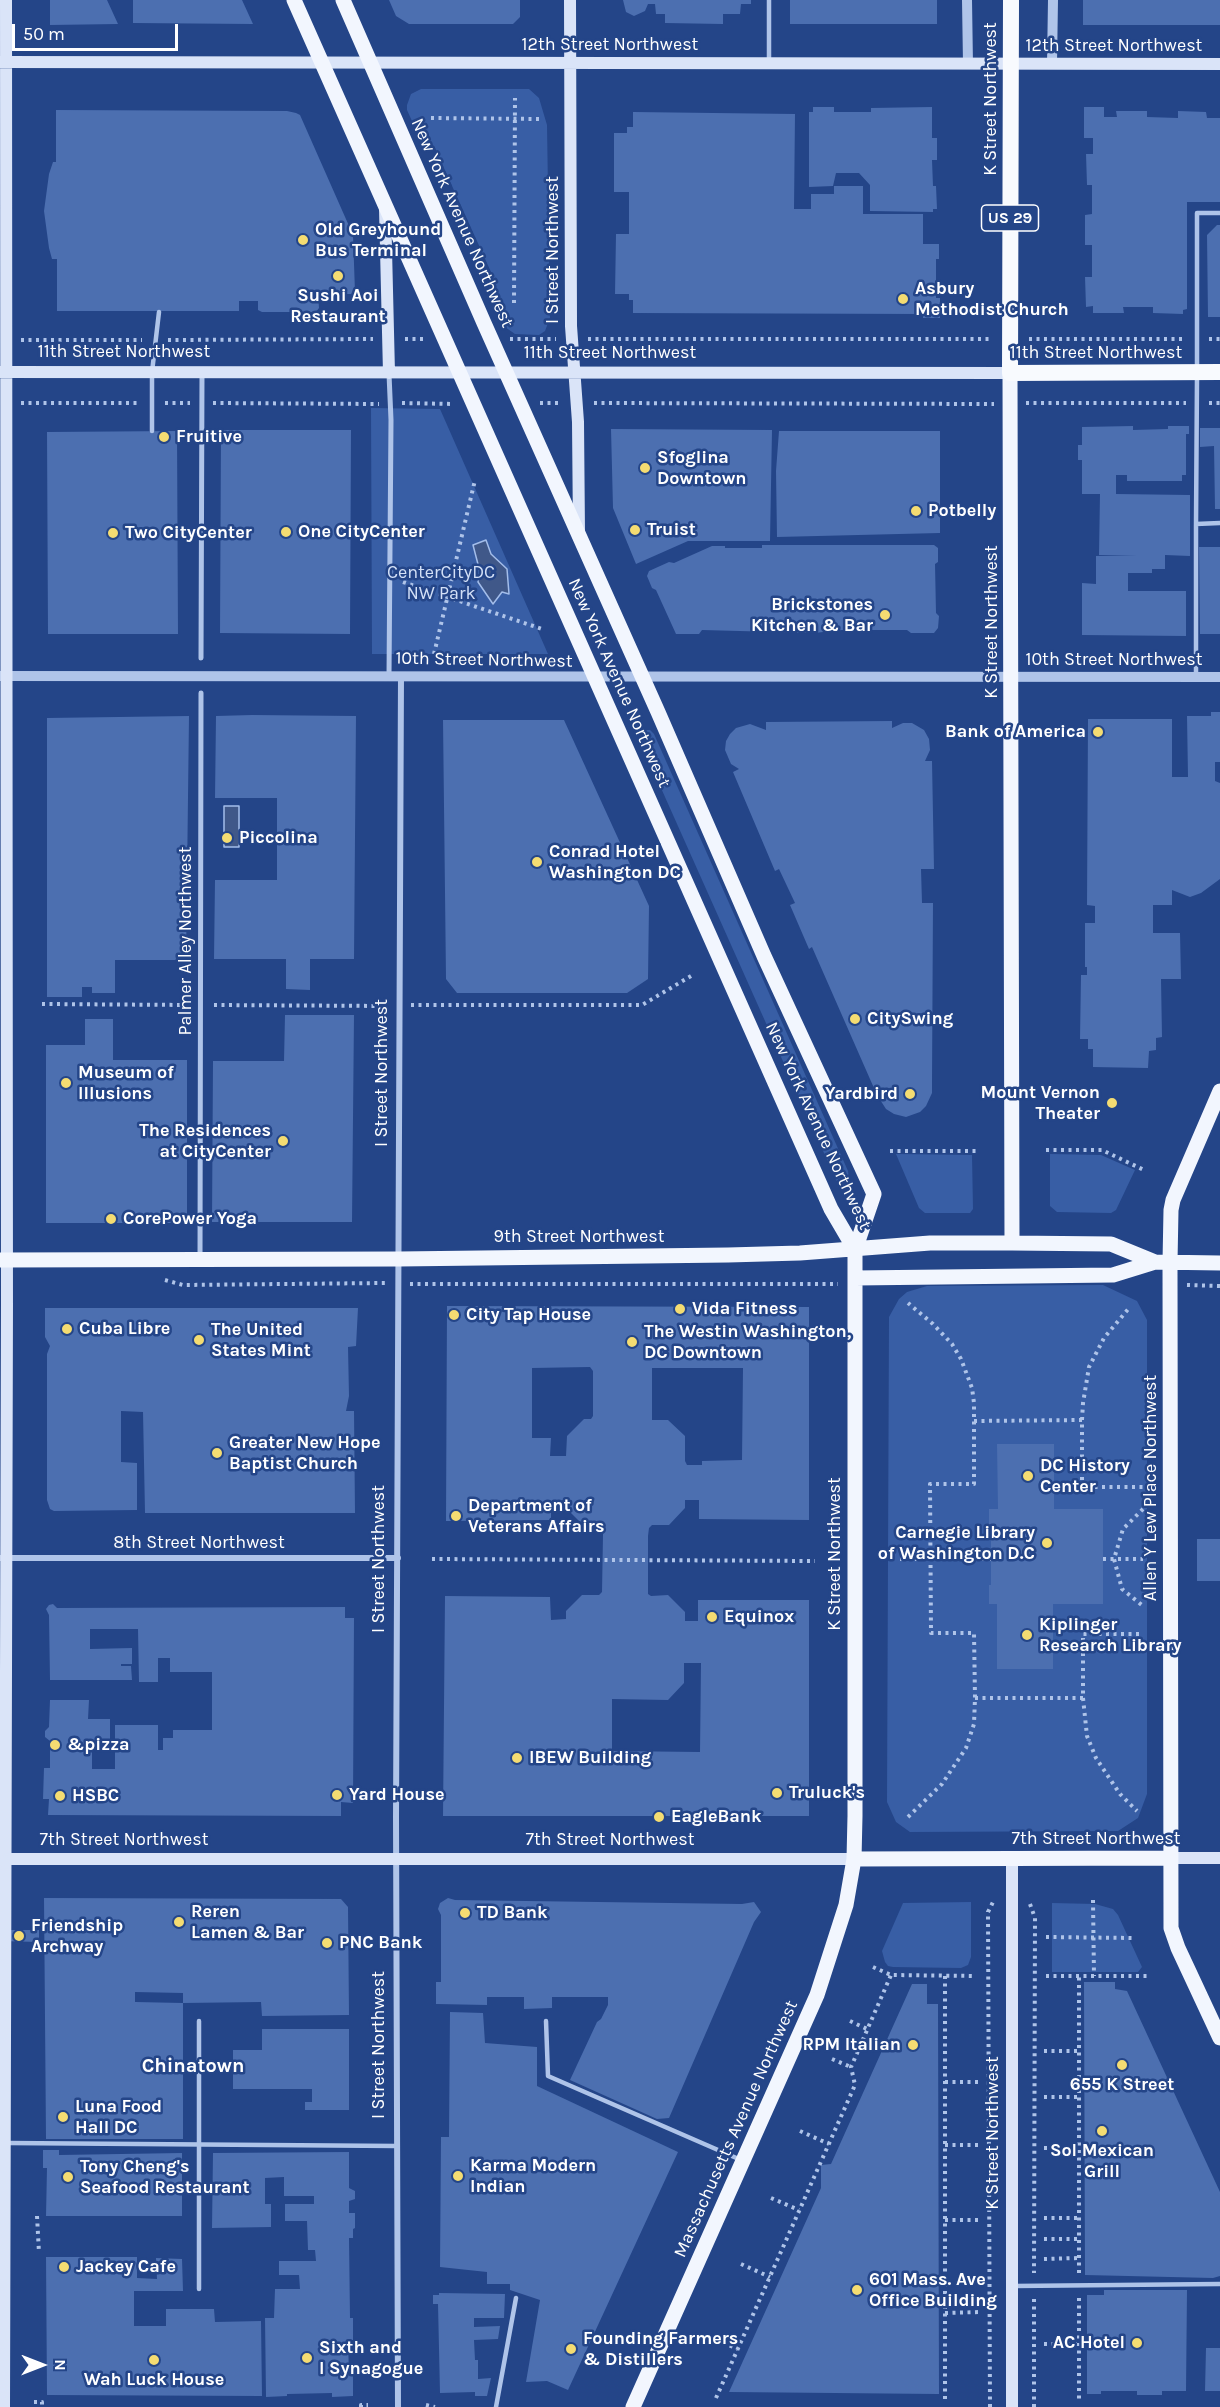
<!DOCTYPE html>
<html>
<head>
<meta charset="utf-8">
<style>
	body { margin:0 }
	#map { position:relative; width:1220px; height:2407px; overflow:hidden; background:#244588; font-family:Karla,sans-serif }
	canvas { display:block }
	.north { position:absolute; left:12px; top:2335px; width:60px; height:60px; -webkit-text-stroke:4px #244588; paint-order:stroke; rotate:90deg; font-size:16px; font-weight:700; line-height:24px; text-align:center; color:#fff }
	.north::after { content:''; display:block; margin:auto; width:21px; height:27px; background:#fff; clip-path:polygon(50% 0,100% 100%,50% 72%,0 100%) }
	.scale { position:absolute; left:12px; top:24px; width:166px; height:27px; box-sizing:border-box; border:3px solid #fff; border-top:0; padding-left:8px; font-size:18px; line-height:21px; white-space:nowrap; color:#fff; -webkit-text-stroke:4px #244588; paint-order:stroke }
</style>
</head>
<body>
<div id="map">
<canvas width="1220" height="2407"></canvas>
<div class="north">N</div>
<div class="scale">50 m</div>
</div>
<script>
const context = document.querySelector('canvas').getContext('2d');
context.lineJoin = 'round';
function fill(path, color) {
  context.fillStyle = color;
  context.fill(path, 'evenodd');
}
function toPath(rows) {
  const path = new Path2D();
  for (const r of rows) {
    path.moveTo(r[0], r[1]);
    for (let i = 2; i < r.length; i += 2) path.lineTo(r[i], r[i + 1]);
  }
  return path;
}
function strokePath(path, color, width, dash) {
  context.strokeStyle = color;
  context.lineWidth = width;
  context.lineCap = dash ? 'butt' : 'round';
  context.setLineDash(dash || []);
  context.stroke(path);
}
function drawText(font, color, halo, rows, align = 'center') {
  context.font = font + ' Karla,sans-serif';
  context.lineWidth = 5;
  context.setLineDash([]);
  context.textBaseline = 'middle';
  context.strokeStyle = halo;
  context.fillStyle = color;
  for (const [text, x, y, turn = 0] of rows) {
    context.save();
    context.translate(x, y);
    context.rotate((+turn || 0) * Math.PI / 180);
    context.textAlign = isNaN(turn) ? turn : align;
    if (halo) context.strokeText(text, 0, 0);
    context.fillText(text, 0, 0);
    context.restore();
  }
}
fill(toPath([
	[421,89,529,89,539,98,547,125,550,318,545,331,539,335,515,334,505,327,499,317,486,286,491,272,434,146,421,141,407,110,407,105,411,94],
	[371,408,440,409,548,654,372,654],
	[645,730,650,730,654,734,848,1171,849,1180,842,1185,836,1180,640,741,640,736],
	[896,1154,972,1155,973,1209,970,1213,925,1213,919,1208],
	[1050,1154,1101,1155,1135,1170,1116,1210,1111,1213,1057,1212,1050,1206],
	[1103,1285,1137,1301,1147,1320,1147,1794,1138,1818,1118,1831,910,1832,896,1822,887,1802,889,1317,899,1299,907,1292,927,1286],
	[971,1902,971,1957,968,1965,961,1968,893,1967,888,1966,885,1962,882,1951,903,1903],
	[1052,1903,1095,1904,1113,1909,1118,1915,1142,1967,1138,1972,1052,1972]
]), '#385ea5');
const water = toPath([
	[486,540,491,554,507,569,509,594,502,592,493,604,478,582,480,572,473,545,486,540],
	[224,806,239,806,239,847,224,847,224,806]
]);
fill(water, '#405889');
strokePath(water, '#a3bdea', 1.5);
fill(toPath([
	[50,0,107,0,118,24,50,25],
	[133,0,242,0,253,24,133,23],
	[389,0,520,0,520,17,513,24,409,24,396,16],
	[623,0,751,0,751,4,741,4,740,14,723,14,723,24,665,23,665,14,656,14,655,4,648,4,645,11,634,16,626,12],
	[790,0,937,0,937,24,790,24],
	[1083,0,1220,0,1220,25,1083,25],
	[813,107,834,107,834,112,871,112,871,108,932,107,932,138,937,138,937,160,932,160,933,186,936,186,937,209,933,209,933,212,870,211,870,185,859,173,836,173,833,186,809,187,809,112,813,112],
	[1084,107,1104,107,1104,117,1117,117,1116,111,1147,111,1147,117,1178,118,1178,111,1206,112,1207,118,1220,118,1220,202,1187,202,1187,309,1183,310,1183,314,1153,313,1153,307,1123,307,1124,313,1093,313,1093,306,1086,307,1085,277,1092,277,1092,245,1085,245,1085,215,1092,214,1092,185,1087,185,1086,154,1093,154,1093,138,1084,138],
	[56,110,287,111,296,113,300,115,353,235,355,292,351,294,318,294,319,308,316,312,262,312,258,310,258,301,239,301,239,311,57,311,57,259,52,259,49,248,44,211,49,174,53,162,56,162],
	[633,112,795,114,794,209,811,209,811,194,834,194,834,186,863,186,863,214,923,214,923,244,939,244,939,259,936,259,936,298,940,298,940,318,923,318,923,314,633,313,633,300,629,300,629,294,615,294,616,234,629,234,629,192,614,192,614,133,627,133,627,127,633,127],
	[1217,225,1220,225,1220,317,1208,317,1207,235],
	[1133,426,1133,430,1168,429,1168,426,1189,426,1189,434,1186,434,1186,475,1182,475,1182,481,1127,481,1127,475,1116,475,1116,494,1190,495,1190,556,1165,555,1165,569,1152,569,1152,573,1128,573,1128,591,1186,591,1186,636,1082,635,1082,583,1096,584,1096,556,1137,555,1099,555,1100,494,1082,494,1082,460,1078,460,1078,445,1082,445,1082,427],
	[1200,428,1220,428,1220,509,1215,509,1214,446,1200,447],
	[611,429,772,430,770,541,688,541,636,564,613,508],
	[221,430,351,430,350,634,220,633],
	[177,431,178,634,48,634,47,432],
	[779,431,940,431,940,533,777,537,776,471],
	[762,545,934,545,938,548,938,562,935,564,936,613,939,616,938,628,934,633,911,633,907,630,842,630,814,633,702,630,699,634,676,634,656,590,652,588,647,576,649,571,669,562,674,563,712,546,725,546,725,548,762,548],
	[1199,547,1220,547,1220,634,1200,634],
	[1211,712,1220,712,1220,762,1215,762,1215,781,1220,783,1220,879,1201,893,1190,897,1172,890,1172,905,1153,905,1153,933,1180,933,1181,979,1161,979,1162,1037,1156,1038,1156,1050,1149,1051,1148,1068,1093,1067,1093,1049,1088,1049,1088,1039,1080,1039,1081,975,1087,975,1087,967,1085,967,1085,923,1095,923,1095,906,1087,905,1088,719,1172,719,1172,777,1188,777,1187,716,1211,716],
	[252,715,356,716,354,959,310,959,310,990,286,989,286,959,214,959,215,880,277,880,277,798,215,798,216,716],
	[189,716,186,960,115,960,115,993,92,993,92,987,82,987,82,997,47,997,47,718],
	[443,720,564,720,649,906,648,979,627,993,457,993,446,979],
	[892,721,892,728,903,723,912,723,924,730,929,739,930,750,925,761,932,761,934,869,921,869,922,903,933,903,932,1083,932,1093,926,1106,920,1112,906,1117,894,1114,886,1109,877,1095,812,947,809,949,790,905,795,903,779,869,775,871,733,772,739,769,731,764,725,750,726,741,730,734,736,728,750,724,766,730,766,722],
	[285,1015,354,1015,352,1222,212,1222,213,1061,284,1061],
	[85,1019,113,1019,113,1060,187,1060,187,1223,46,1223,46,1045,85,1045],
	[447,1306,809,1307,809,1520,699,1519,699,1500,685,1500,685,1508,669,1525,652,1525,649,1528,648,1536,648,1594,651,1596,668,1595,685,1612,685,1621,698,1621,698,1600,809,1600,809,1816,443,1816,445,1596,550,1597,551,1620,566,1619,566,1611,582,1595,599,1595,602,1592,603,1535,603,1527,599,1525,583,1525,566,1508,566,1502,551,1502,551,1520,446,1521],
	[590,1367,593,1371,593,1416,591,1419,584,1419,567,1436,566,1456,550,1456,551,1438,532,1438,532,1368],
	[652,1368,743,1368,742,1460,702,1461,702,1465,687,1465,685,1461,685,1436,668,1420,652,1420],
	[684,1663,701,1663,700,1752,612,1751,612,1699,668,1700,684,1683],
	[45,1308,358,1308,356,1346,348,1347,349,1396,346,1411,354,1411,355,1513,145,1513,143,1412,121,1411,121,1462,137,1463,137,1510,54,1511,50,1509,47,1500,47,1354,50,1346,45,1337],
	[997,1444,1054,1444,1054,1509,1103,1509,1103,1604,1053,1604,1053,1669,997,1669,997,1604,989,1604,989,1585,991,1585,991,1527,989,1527,989,1509,998,1509],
	[1197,1539,1220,1539,1220,1581,1197,1581],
	[53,1604,57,1608,345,1607,345,1618,354,1618,353,1803,341,1802,341,1816,48,1815,49,1799,43,1799,44,1768,50,1768,50,1741,45,1737,45,1731,49,1727,50,1700,89,1700,88,1719,110,1719,110,1741,92,1742,92,1769,115,1769,115,1725,158,1725,158,1750,163,1750,163,1738,173,1738,173,1730,212,1730,212,1672,170,1672,170,1658,158,1658,158,1682,139,1682,138,1629,90,1629,90,1649,132,1648,132,1664,121,1664,121,1666,131,1666,132,1680,50,1680,49,1615,46,1609,49,1605],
	[44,1898,341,1899,348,1907,349,2015,262,2016,261,2002,183,2003,183,2139,46,2139],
	[135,1992,183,1993,183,2003,135,2002],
	[448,1898,455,1900,742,1904,754,1902,761,1912,754,1922,669,2118,657,2119,570,2080,597,2022,601,2019,608,2005,608,1997,552,1997,552,2008,524,2009,524,1997,487,1997,487,2005,436,2004,436,1982,441,1982,441,1915,438,1909,440,1903],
	[0,1930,39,1930,39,1942,0,1941],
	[1084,1982,1115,1982,1115,1989,1127,1991,1220,2192,1220,2276,1213,2278,1085,2275],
	[912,1984,927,1984,927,2004,938,2004,939,2394,729,2392,821,2188,821,2165,831,2164],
	[450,2012,483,2013,485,2043,537,2047,537,2086,678,2152,568,2390,547,2381,526,2382,540,2300,510,2290,510,2284,487,2284,487,2272,440,2267,441,2137,449,2137],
	[262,2029,349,2029,349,2110,305,2110,305,2102,312,2102,312,2089,233,2089,233,2050,262,2050],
	[43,2150,59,2150,59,2155,182,2153,182,2216,46,2216,47,2168,43,2168],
	[349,2152,349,2188,355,2191,355,2199,349,2201,349,2213,355,2213,355,2228,353,2229,353,2238,349,2238,350,2318,353,2318,353,2340,348,2340,349,2375,353,2375,353,2396,332,2397,332,2393,287,2394,287,2396,266,2397,265,2318,274,2318,275,2289,300,2289,299,2275,279,2275,279,2261,316,2261,315,2250,308,2250,307,2221,285,2221,285,2204,314,2204,314,2196,284,2196,284,2177,265,2178,265,2204,271,2204,271,2227,212,2228,213,2153],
	[46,2257,137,2257,137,2278,157,2279,156,2258,182,2259,183,2291,134,2291,134,2326,166,2326,166,2309,214,2309,215,2322,261,2321,262,2396,47,2395],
	[1104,2290,1187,2290,1186,2391,1162,2391,1162,2395,1137,2395,1137,2391,1101,2391,1101,2394,1087,2394,1087,2295,1104,2295],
	[439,2293,505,2294,504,2318,474,2318,474,2327,500,2326,498,2339,474,2340,475,2360,478,2360,478,2379,491,2378,487,2396,475,2396,475,2392,440,2393,438,2304,433,2304,433,2295,439,2295],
	[1206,2348,1220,2348,1220,2391,1205,2391]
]), '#4c6fb0');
strokePath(toPath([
	[431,118,539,119],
	[514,303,515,98],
	[405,339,424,339],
	[510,339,556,339],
	[588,339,991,339],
	[1029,339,1186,339],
	[1209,339,1220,339],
	[21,340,142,340],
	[168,340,373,339],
	[21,403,139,403],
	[165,403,190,403],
	[213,403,379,404],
	[402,403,454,404],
	[540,403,562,403],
	[594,403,994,404],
	[1026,403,1186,403],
	[1209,403,1220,403],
	[403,582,542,629],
	[434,654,475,480],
	[42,1004,189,1005],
	[214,1005,387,1006],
	[411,1005,642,1005,691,976],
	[1046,1150,1102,1150,1144,1170],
	[890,1151,976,1151],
	[165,1280,183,1285,385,1283],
	[410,1284,838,1284],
	[1187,1285,1220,1286],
	[1082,1420,1083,1403,1089,1367,1104,1338,1130,1307],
	[974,1421,1082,1420,1082,1487,1143,1487],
	[1143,1509,1123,1529,1114,1559,1122,1589,1143,1606],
	[432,1559,815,1561],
	[900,1559,991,1559],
	[1103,1559,1143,1559],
	[975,1698,1083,1698,1083,1634,1143,1634],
	[1083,1698,1087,1736,1096,1758,1120,1794,1137,1811],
	[908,1817,942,1784,966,1748,974,1724,975,1698,974,1633,931,1633,930,1484,974,1484,974,1403,972,1388,961,1359,952,1344,933,1324,908,1303],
	[1093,1900,1094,1976],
	[1030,1904,1035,1918,1034,2273],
	[1046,1937,1132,1938],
	[873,1967,891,1975,976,1976],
	[945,1976,945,2399],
	[1046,1976,1150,1976],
	[850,2021,867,2029],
	[1044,2051,1079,2051],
	[832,2059,851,2067],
	[945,2082,981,2082],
	[1044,2097,1079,2097],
	[800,2131,829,2144],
	[945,2145,981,2145],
	[1044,2148,1079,2148],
	[771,2198,799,2210],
	[37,2216,39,2253],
	[1044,2218,1079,2218],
	[945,2220,981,2220],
	[1044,2239,1079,2239],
	[1044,2259,1079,2258],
	[741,2264,770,2277],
	[1079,2273,1079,1976],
	[1079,2298,1079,2402],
	[1034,2299,1034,2407],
	[945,2313,981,2312],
	[709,2337,738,2349],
	[1044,2344,1079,2344],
	[716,2398,855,2085,851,2067,891,1975],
	[34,2402,42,2402,42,2407],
	[426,2405,435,2407],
	[361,2407,361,2405,368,2405],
	[990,2407,988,1912,994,1900]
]), '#afc4e9', 4, [3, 4.5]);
strokePath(toPath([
	[769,63,769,0],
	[1197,367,1197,213,1220,213],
	[1197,376,1196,524,1220,523],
	[152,431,152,372,159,312],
	[1196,524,1196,677],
	[199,2021,199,2289],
	[546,2021,548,2076,741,2160],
	[7,2143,397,2146],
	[1014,2286,1220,2284],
	[496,2407,516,2298]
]), '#afc4e9', 4.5);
strokePath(toPath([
	[389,374,391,420,389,676],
	[201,658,202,374],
	[200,1259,201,693]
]), '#afc4e9', 5);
strokePath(toPath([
	[0,1558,398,1558],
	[398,2407,396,1816,401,676]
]), '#afc4e9', 6);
strokePath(toPath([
	[967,0,968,64],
	[1052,64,1053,0],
	[0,676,1220,677]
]), '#afc4e9', 10);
strokePath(toPath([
	[570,0,571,326,578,422,579,533],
	[0,62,1220,64],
	[385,208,389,373],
	[0,372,1010,373],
	[1012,1858,1012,2407],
	[1170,1858,1220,1858],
	[0,1859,854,1859],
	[4,2407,7,1303,6,0]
]), '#dae4f8', 12);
strokePath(toPath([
	[294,0,831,1209,855,1250],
	[343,0,484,323,658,712,764,956,874,1194,855,1250,855,1816,854,1859,846,1905,817,1995,633,2407],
	[1010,373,1012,1243],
	[1220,1091,1173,1200,1171,1210,1170,1262,1171,1928,1178,1948,1220,2038],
	[0,1260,399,1259,728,1255,800,1253,930,1243,1012,1243,1111,1244,1155,1262],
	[855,1278,1113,1275,1155,1262,1220,1263],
	[854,1859,1170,1858]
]), '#f2f6fe', 15);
strokePath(toPath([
	[1011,0,1010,373,1220,372]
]), '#f8fafe', 16);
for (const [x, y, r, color] of [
	[303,240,6,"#f4dc72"],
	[338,276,6,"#f4dc72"],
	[903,299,6,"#f4dc72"],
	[164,437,6,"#f4dc72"],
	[645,468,6,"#f4dc72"],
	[916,511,6,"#f4dc72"],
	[635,530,6,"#f4dc72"],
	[286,532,6,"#f4dc72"],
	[113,533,6,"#f4dc72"],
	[885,615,6,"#f4dc72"],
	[1098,732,6,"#f4dc72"],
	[227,838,6,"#f4dc72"],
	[537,862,6,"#f4dc72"],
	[855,1019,6,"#f4dc72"],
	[66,1083,6,"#f4dc72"],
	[910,1094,6,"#f4dc72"],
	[1112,1103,6,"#f4dc72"],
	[283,1141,6,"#f4dc72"],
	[111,1219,6,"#f4dc72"],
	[680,1309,6,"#f4dc72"],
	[454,1315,6,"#f4dc72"],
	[67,1329,6,"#f4dc72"],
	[199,1340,6,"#f4dc72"],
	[632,1342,6,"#f4dc72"],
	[217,1453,6,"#f4dc72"],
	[1028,1476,6,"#f4dc72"],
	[456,1516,6,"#f4dc72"],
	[1047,1543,6,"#f4dc72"],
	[712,1617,6,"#f4dc72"],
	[1027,1635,6,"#f4dc72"],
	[55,1745,6,"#f4dc72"],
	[517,1758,6,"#f4dc72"],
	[777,1793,6,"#f4dc72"],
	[337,1795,6,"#f4dc72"],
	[60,1796,6,"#f4dc72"],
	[659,1817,6,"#f4dc72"],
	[465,1913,6,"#f4dc72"],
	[179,1922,6,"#f4dc72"],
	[19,1936,6,"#f4dc72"],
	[327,1943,6,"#f4dc72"],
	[913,2045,6,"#f4dc72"],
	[1122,2065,6,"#f4dc72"],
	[63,2117,6,"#f4dc72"],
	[1102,2131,6,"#f4dc72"],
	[458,2176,6,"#f4dc72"],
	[68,2177,6,"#f4dc72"],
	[64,2267,6,"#f4dc72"],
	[857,2290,6,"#f4dc72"],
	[1137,2343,6,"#f4dc72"],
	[571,2349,6,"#f4dc72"],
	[307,2358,6,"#f4dc72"],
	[154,2360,6,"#f4dc72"]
]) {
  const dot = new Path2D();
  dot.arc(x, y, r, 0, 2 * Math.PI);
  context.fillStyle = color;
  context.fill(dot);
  strokePath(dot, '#244588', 2);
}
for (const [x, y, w] of [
	[1010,218,57]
]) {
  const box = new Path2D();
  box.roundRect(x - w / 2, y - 13, w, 26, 4.5);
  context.fillStyle = '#244588';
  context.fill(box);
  strokePath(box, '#fff', 1.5);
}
drawText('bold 16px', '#fff', null, [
	["US 29",1010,218]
]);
drawText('18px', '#fff', '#244588', [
	["12th Street Northwest",610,45],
	["12th Street Northwest",1114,46],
	["K Street Northwest",991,99,-90],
	["New York Avenue Northwest",462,223,66],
	["I Street Northwest",553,250,-90],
	["11th Street Northwest",124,352],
	["11th Street Northwest",610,353],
	["11th Street Northwest",1096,353],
	["K Street Northwest",992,622,-90],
	["10th Street Northwest",484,660,1],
	["10th Street Northwest",1114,660],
	["New York Avenue Northwest",619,683,66],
	["Palmer Alley Northwest",186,941,-90],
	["I Street Northwest",382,1073,-90],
	["New York Avenue Northwest",818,1126,65],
	["9th Street Northwest",579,1237],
	["Allen Y Lew Place Northwest",1151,1488,-90],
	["8th Street Northwest",199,1543],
	["K Street Northwest",835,1554,-90],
	["I Street Northwest",379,1559,-90],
	["7th Street Northwest",1096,1839],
	["7th Street Northwest",124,1840],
	["7th Street Northwest",610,1840],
	["I Street Northwest",379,2045,-90],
	["Massachusetts Avenue Northwest",736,2129,-66],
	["K Street Northwest",993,2133,-90]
]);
drawText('bold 18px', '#fff', '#244588', [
	["Old Greyhound",315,230],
	["Bus Terminal",315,251],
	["Asbury",915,289],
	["Methodist Church",915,310],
	["Sushi Aoi",338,296,"center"],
	["Restaurant",338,317,"center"],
	["Fruitive",176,437],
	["Sfoglina",657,458],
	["Downtown",657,479],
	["Potbelly",928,511],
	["Truist",647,530],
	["One CityCenter",298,532],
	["Two CityCenter",125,533],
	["Brickstones",873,605,"right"],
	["Kitchen & Bar",873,626,"right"],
	["Bank of America",1086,732,"right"],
	["Piccolina",239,838],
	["Conrad Hotel",549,852],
	["Washington DC",549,873],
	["CitySwing",867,1019],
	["Museum of",78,1073],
	["Illusions",78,1094],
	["Mount Vernon",1100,1093,"right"],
	["Theater",1100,1114,"right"],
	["Yardbird",898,1094,"right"],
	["The Residences",271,1131,"right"],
	["at CityCenter",271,1152,"right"],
	["CorePower Yoga",123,1219],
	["Vida Fitness",692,1309],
	["City Tap House",466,1315],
	["Cuba Libre",79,1329],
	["The United",211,1330],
	["States Mint",211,1351],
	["The Westin Washington,",644,1332],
	["DC Downtown",644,1353],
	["Greater New Hope",229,1443],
	["Baptist Church",229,1464],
	["DC History",1040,1466],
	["Center",1040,1487],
	["Department of",468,1506],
	["Veterans Affairs",468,1527],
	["Carnegie Library",1035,1533,"right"],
	["of Washington D.C",1035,1554,"right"],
	["Equinox",724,1617],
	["Kiplinger",1039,1625],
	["Research Library",1039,1646],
	["&pizza",67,1745],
	["IBEW Building",529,1758],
	["Truluck's",789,1793],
	["Yard House",349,1795],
	["HSBC",72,1796],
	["EagleBank",671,1817],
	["Reren",191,1912],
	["Lamen & Bar",191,1933],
	["TD Bank",477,1913],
	["Friendship",31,1926],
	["Archway",31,1947],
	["PNC Bank",339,1943],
	["RPM Italian",901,2045,"right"],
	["655 K Street",1122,2085,"center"],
	["Luna Food",75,2107],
	["Hall DC",75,2128],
	["Sol Mexican",1102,2151,"center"],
	["Grill",1102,2172,"center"],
	["Karma Modern",470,2166],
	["Indian",470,2187],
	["Tony Cheng's",80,2167],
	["Seafood Restaurant",80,2188],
	["Jackey Cafe",76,2267],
	["601 Mass. Ave",869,2280],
	["Office Building",869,2301],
	["Founding Farmers",583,2339],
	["& Distillers",583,2360],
	["AC Hotel",1125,2343,"right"],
	["Sixth and",319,2348],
	["I Synagogue",319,2369],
	["Wah Luck House",154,2380,"center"]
], 'left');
drawText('18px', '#d3e0f7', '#244588', [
	["CenterCityDC",441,573],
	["NW Park",441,594]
]);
drawText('bold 20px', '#fff', '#244588', [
	["Chinatown",193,2066]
]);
</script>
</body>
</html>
